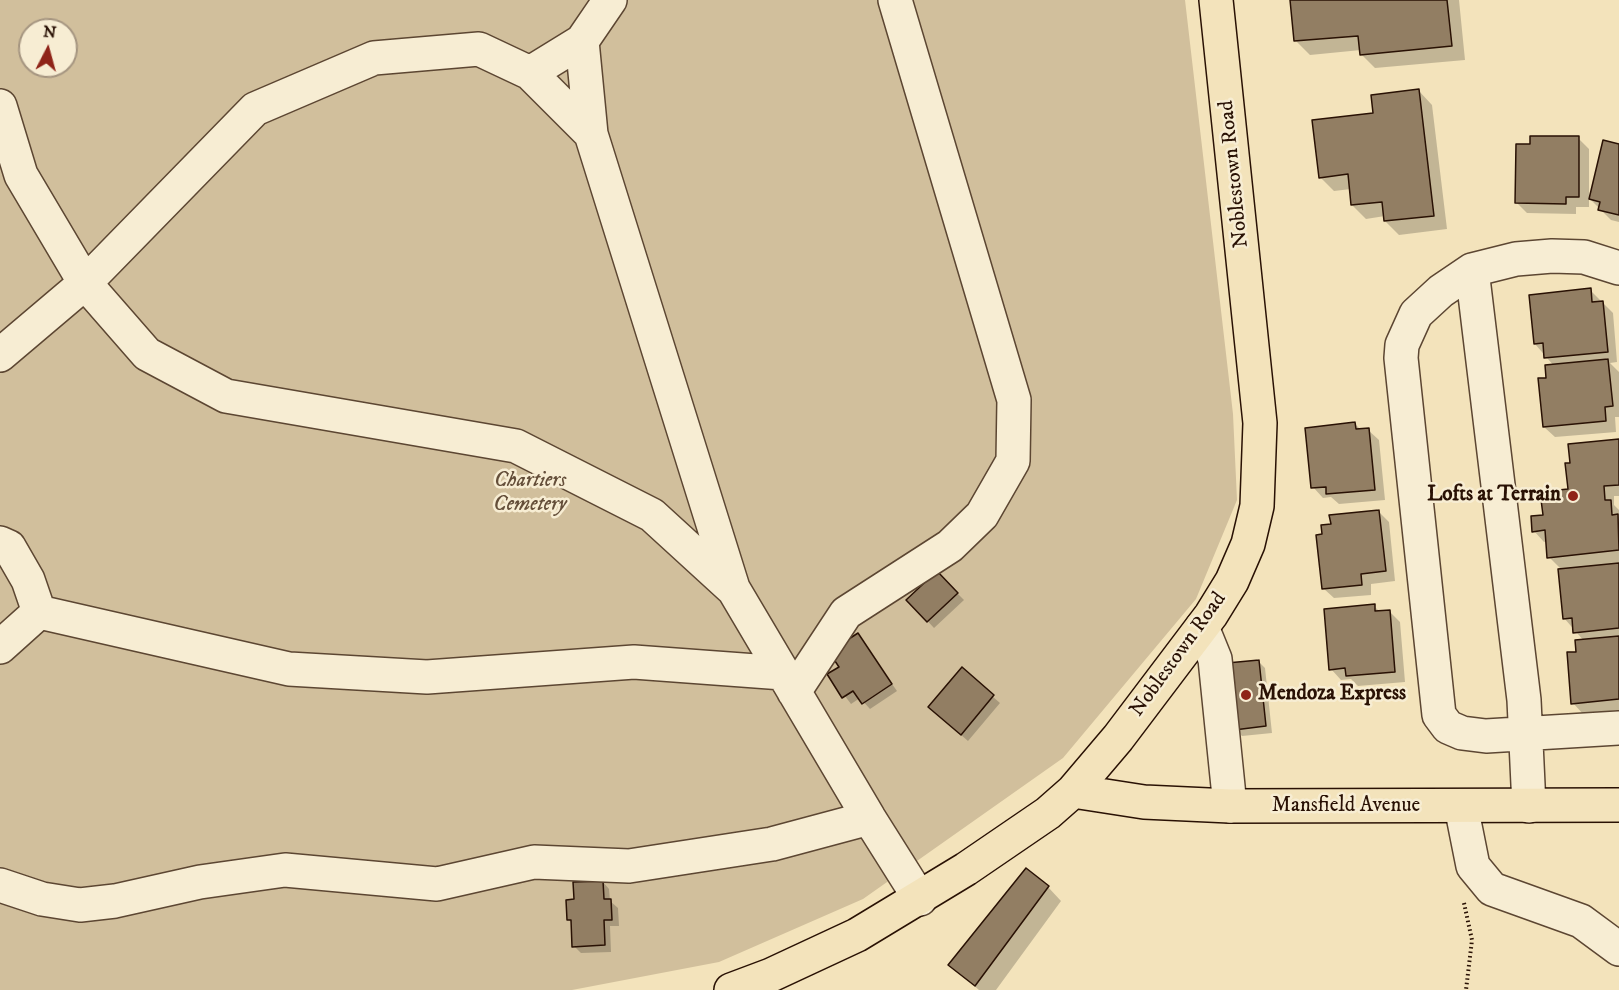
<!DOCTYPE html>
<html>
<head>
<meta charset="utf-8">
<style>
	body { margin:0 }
	#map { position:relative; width:1619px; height:990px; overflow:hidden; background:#f3e3bb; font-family:"IM FELL DW Pica",serif }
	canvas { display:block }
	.north { position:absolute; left:18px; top:18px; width:60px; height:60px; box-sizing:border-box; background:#f7edd3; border:2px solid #a59580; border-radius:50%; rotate:6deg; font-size:16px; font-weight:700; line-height:24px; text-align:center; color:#291104 }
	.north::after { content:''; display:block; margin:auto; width:21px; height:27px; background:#8f2418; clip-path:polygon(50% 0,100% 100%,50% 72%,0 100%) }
</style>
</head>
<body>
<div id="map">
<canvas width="1619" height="990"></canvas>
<div class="north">N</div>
</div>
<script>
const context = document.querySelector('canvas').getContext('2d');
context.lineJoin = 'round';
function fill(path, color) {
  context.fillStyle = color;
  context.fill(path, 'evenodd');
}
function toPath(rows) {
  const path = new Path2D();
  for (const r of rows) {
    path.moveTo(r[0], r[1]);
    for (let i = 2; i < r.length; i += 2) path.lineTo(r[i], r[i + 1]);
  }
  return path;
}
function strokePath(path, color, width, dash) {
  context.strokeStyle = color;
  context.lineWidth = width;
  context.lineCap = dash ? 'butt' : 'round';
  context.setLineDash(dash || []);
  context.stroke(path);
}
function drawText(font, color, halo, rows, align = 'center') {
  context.font = font + ' "IM FELL DW Pica",serif';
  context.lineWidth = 5;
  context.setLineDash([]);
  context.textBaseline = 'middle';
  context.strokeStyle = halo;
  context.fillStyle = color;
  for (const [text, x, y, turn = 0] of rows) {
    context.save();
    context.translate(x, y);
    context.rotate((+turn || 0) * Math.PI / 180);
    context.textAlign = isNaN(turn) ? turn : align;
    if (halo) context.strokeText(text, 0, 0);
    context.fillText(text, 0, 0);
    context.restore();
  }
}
fill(toPath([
	[0,0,1185,0,1233,414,1237,500,1196,599,1063,758,863,899,719,962,572,990,0,990],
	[30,30,66,30,66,66,30,66]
]), '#d1bf9c');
fill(toPath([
	[1292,0,1459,0,1465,60,1375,68,1361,54,1361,50,1310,55,1296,41],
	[1419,91,1432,105,1447,229,1399,235,1385,221,1385,216,1366,219,1352,205,1351,189,1334,191,1320,177,1374,114],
	[1578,138,1589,149,1589,207,1576,207,1576,214,1527,213,1517,203,1532,145],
	[1619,145,1619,222,1611,220,1590,199],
	[1590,290,1613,313,1617,362,1610,363,1619,372,1619,417,1615,417,1616,432,1555,437,1544,427,1548,379,1554,366,1535,344],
	[1355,424,1361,430,1368,430,1379,440,1385,500,1339,504,1331,497,1323,498,1313,487],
	[1619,441,1619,496,1614,496,1614,505,1619,510,1619,710,1583,714,1573,703,1584,641,1564,618,1562,570,1549,557,1547,541,1544,542,1534,531,1570,490,1571,464],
	[1378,511,1389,522,1395,581,1371,584,1371,595,1334,598,1323,588,1324,536,1332,525],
	[937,573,964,600,934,628,908,600],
	[1374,606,1380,612,1389,611,1400,622,1405,682,1358,686,1351,679,1341,680,1331,669],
	[857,635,897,691,870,709,860,698,851,704,829,675,841,667],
	[1258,661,1265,668,1272,733,1242,736,1235,729],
	[962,670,1000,703,968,741,937,714],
	[603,882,609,889,610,901,618,908,619,926,610,926,611,952,581,953,574,946,573,924,569,920,576,901],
	[1048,887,1061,901,996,990,979,990,950,965]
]), '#0003');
const building = toPath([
	[1290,0,1447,0,1452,46,1360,55,1358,36,1294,41,1290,0],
	[1419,89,1434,216,1384,221,1382,202,1351,205,1348,174,1319,178,1312,120,1373,113,1371,95,1419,89],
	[1530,136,1579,136,1579,197,1566,197,1566,204,1515,203,1516,144,1530,144,1530,136],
	[1603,140,1619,144,1619,215,1598,210,1600,202,1589,199,1603,140],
	[1591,288,1592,302,1603,301,1608,352,1544,358,1543,343,1534,344,1529,295,1591,288],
	[1608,359,1613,406,1605,407,1606,421,1543,427,1538,378,1546,378,1545,365,1608,359],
	[1355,422,1356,429,1369,428,1375,490,1326,494,1326,487,1311,488,1305,428,1355,422],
	[1619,439,1619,485,1604,486,1605,500,1611,500,1612,515,1618,514,1619,550,1547,558,1545,530,1532,532,1531,516,1543,515,1540,492,1568,489,1565,463,1570,463,1568,444,1619,439],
	[1379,510,1386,571,1361,574,1362,585,1322,589,1316,535,1322,534,1321,525,1331,524,1329,515,1379,510],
	[1619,563,1619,628,1573,633,1572,618,1563,619,1558,569,1619,563],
	[937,571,958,593,927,622,906,600,937,571],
	[1375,604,1375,611,1390,610,1395,672,1346,676,1345,668,1329,670,1324,609,1375,604],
	[858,633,892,684,862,704,853,691,842,698,827,674,839,667,829,652,858,633],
	[1619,636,1619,699,1571,704,1567,652,1576,652,1575,640,1619,636],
	[1259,660,1266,726,1234,730,1227,663,1259,660],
	[962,667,994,695,961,735,928,707,962,667],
	[1026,868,1049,886,975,986,948,965,1026,868],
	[603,881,604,899,611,899,612,920,604,920,605,945,572,947,571,920,567,920,566,900,574,899,573,882,603,881]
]);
fill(building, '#927e63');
strokePath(building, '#291104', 1.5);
const minor = toPath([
	[610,0,582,41,591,134,733,588],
	[530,73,582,41],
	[0,106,21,175,85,283,147,354,226,396,516,446,652,515,734,590,869,818,920,899],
	[1619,268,1584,257,1552,256,1516,259,1472,270,1441,291,1416,314,1402,345,1401,358,1439,715,1448,727,1462,733,1486,736,1619,728],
	[1472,270,1524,700,1529,806],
	[0,355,85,283,255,109,374,58,479,49,530,73,591,134],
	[0,543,9,547,28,580,39,612,0,647],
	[39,612,289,669,427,677,634,662,783,673],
	[1202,627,1215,659,1230,806],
	[794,692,846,613,950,546,982,515,1013,461,1014,400,895,0],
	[1461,806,1473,866,1492,889,1581,921,1619,949],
	[0,885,42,899,80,905,115,901,200,882,285,870,437,884,534,862,629,866,772,844,869,818]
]);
const major = toPath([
	[1073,791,1144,802,1230,806,1619,805],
	[731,990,771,975,857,935,966,869,1048,813,1073,791,1118,738,1211,615,1232,581,1248,544,1257,506,1260,423,1216,0]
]);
strokePath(minor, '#5c4632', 36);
strokePath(major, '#291104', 36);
strokePath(toPath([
	[1464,903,1472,940,1466,990]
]), '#291104', 4, [1.5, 3]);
strokePath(minor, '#f7edd3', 33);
strokePath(major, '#f3e3bb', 33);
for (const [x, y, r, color] of [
	[1573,496,6,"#8f2418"],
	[1246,695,6,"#8f2418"]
]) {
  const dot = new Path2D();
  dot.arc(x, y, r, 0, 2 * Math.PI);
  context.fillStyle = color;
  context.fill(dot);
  strokePath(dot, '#f7edd3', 2);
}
drawText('21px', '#291104', '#f7edd3', [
	["Noblestown Road",1235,174,-96],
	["Noblestown Road",1179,655,-54],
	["Mansfield Avenue",1346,807]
]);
drawText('italic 21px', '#644e39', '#f7edd3', [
	["Chartiers",530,482],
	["Cemetery",530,506]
]);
drawText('bold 21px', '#291104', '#f7edd3', [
	["Lofts at Terrain",1561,496],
	["Mendoza Express",1258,695,"left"]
], 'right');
</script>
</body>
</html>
